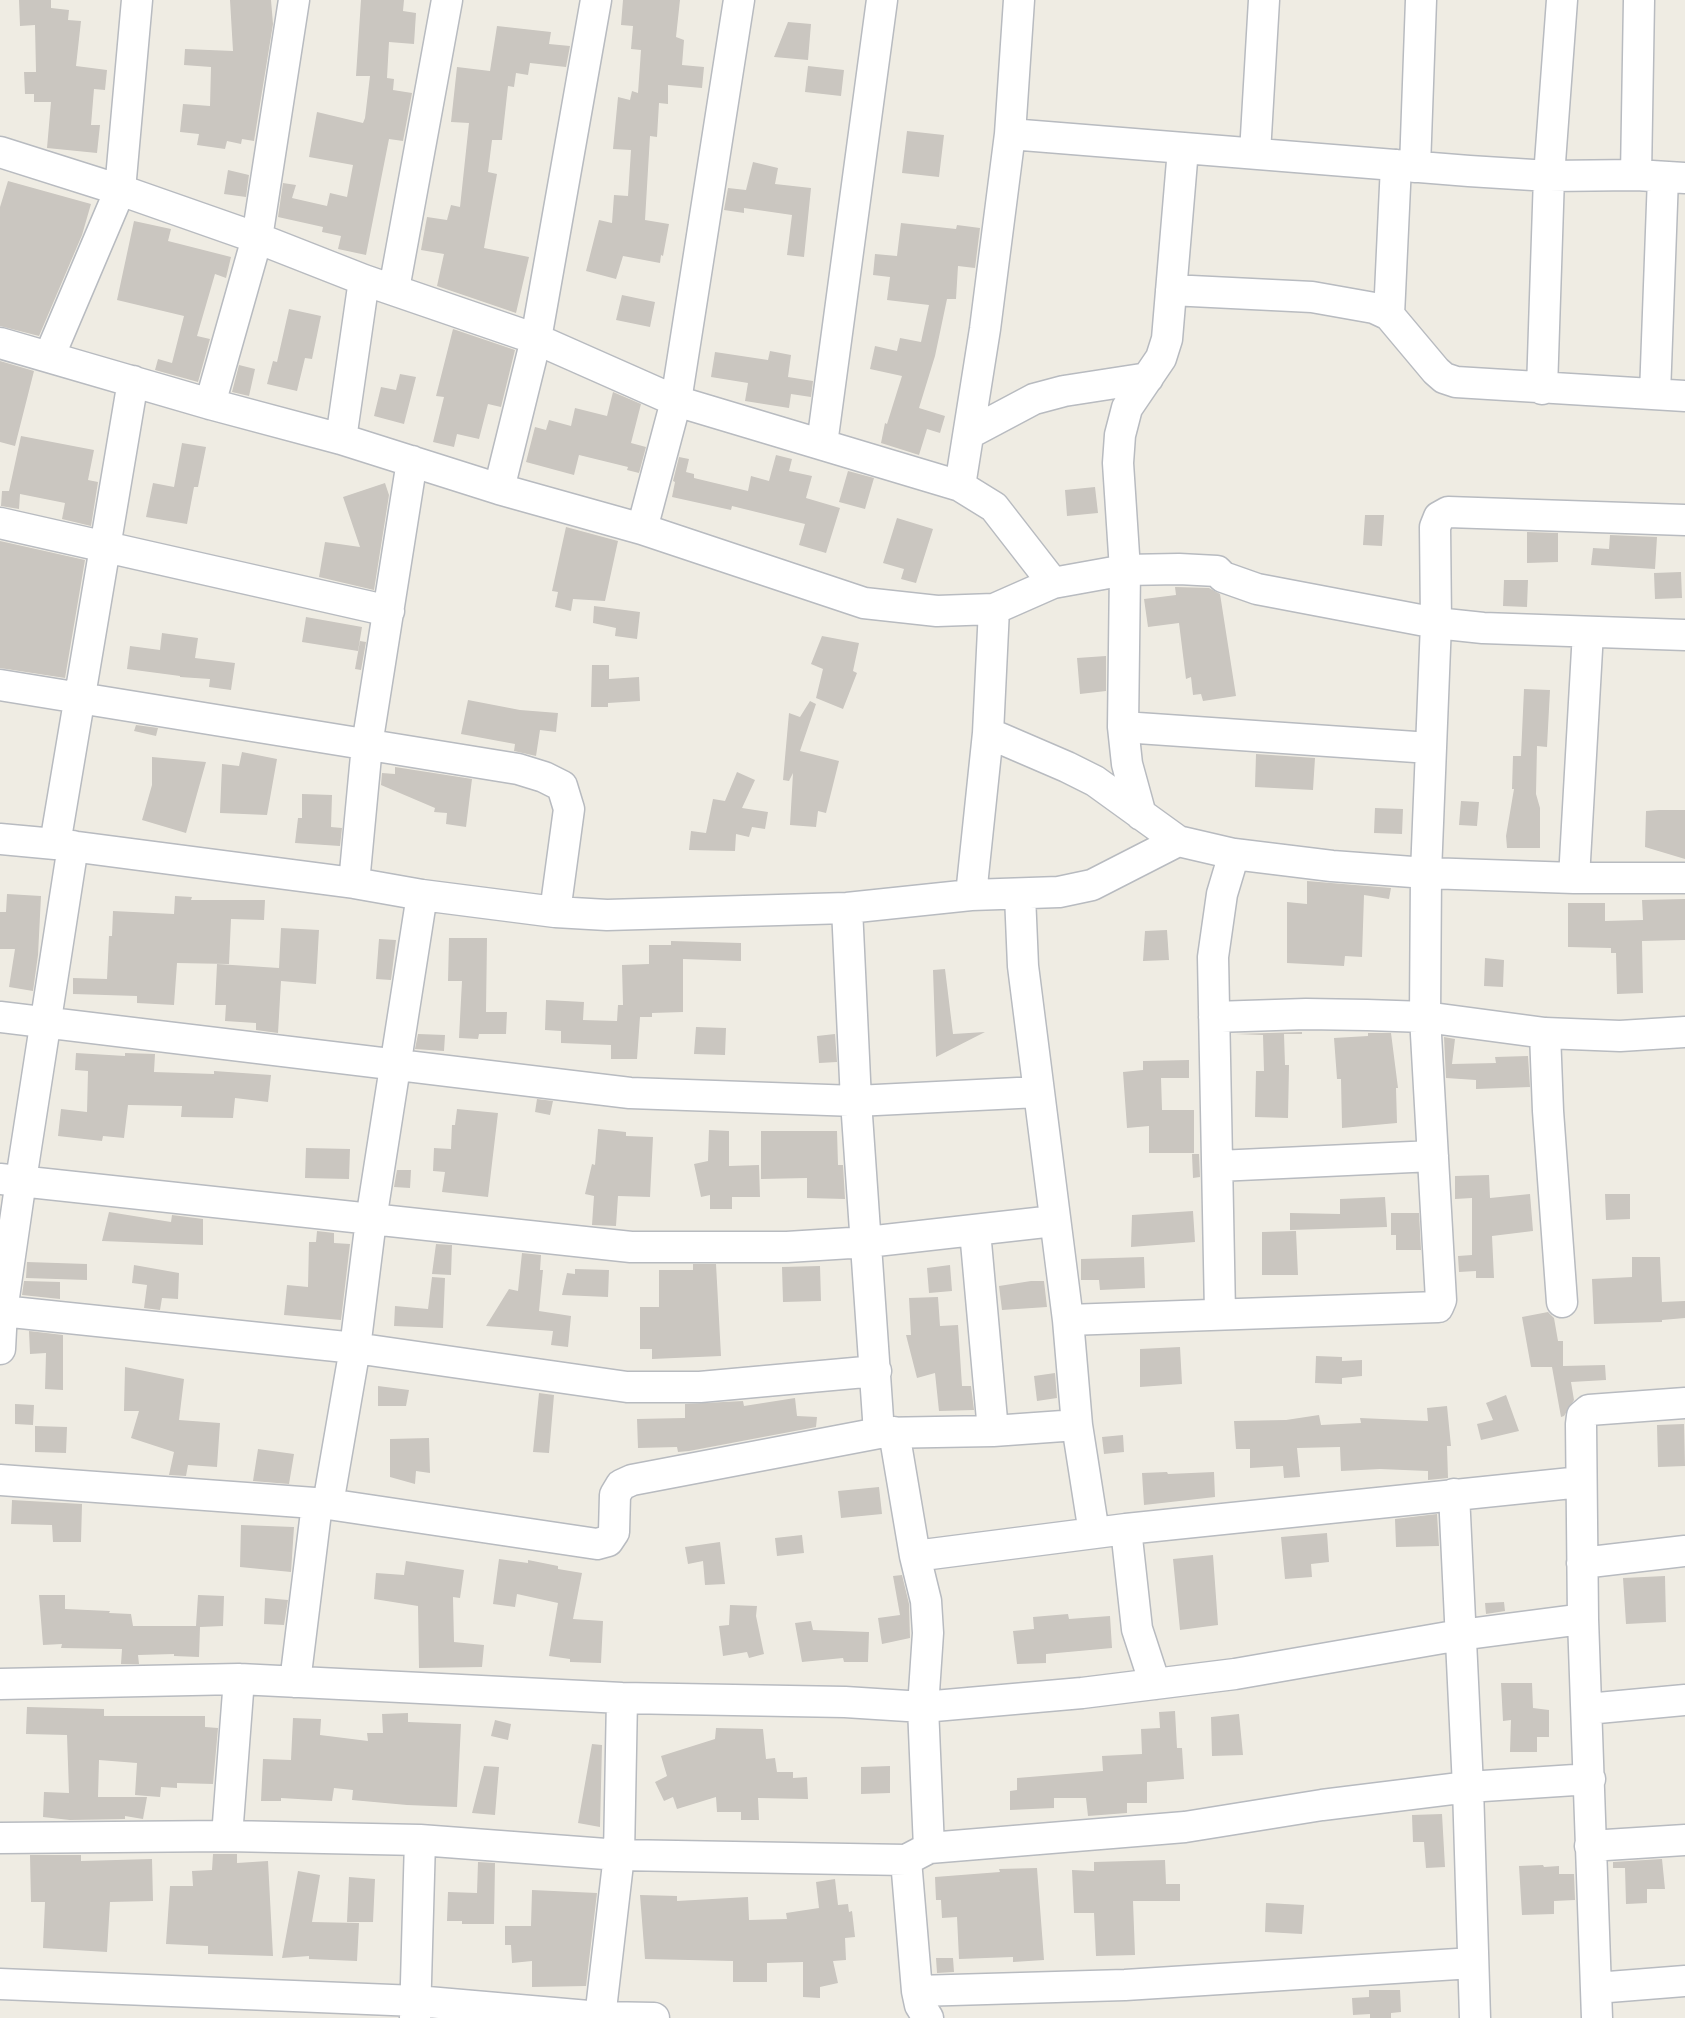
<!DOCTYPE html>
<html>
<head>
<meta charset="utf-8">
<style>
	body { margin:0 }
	canvas { display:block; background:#efece3 }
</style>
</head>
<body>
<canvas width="1685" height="2018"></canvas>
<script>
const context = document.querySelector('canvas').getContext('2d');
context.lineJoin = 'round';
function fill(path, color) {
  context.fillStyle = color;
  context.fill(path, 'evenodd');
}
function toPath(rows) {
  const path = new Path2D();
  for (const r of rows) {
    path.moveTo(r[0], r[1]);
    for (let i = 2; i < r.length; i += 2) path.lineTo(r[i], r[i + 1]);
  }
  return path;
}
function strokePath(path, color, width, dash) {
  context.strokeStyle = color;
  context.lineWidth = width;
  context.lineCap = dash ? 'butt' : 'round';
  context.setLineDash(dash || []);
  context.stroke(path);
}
fill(toPath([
	[19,0,51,0,51,8,69,10,68,20,81,21,76,66,107,70,105,90,94,89,91,125,100,125,97,153,47,148,51,102,34,102,34,94,25,94,24,72,36,72,35,25,20,26],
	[230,0,271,0,273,24,254,141,242,139,241,144,227,141,225,149,197,145,199,134,180,132,183,104,210,106,211,67,184,65,185,49,233,51],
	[361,0,404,0,403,11,416,13,414,44,389,42,387,78,394,79,393,90,412,93,403,141,389,139,366,255,338,249,341,236,322,232,323,227,278,217,283,183,296,185,292,198,327,206,330,193,347,197,353,165,309,157,317,112,363,123,365,118,370,76,356,76],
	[623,0,680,0,676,37,684,40,682,65,704,67,702,88,668,85,668,104,659,103,657,137,650,136,645,220,669,224,663,256,661,255,660,263,623,256,616,279,586,271,599,220,612,223,614,195,628,196,631,150,613,149,618,97,630,100,632,91,638,93,641,50,631,49,633,26,621,25],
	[788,22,811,24,808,60,774,57],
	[497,26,551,32,549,44,570,46,566,67,530,63,528,75,516,73,514,87,508,86,502,140,492,140,488,172,497,174,484,248,529,257,516,313,437,286,444,254,421,250,427,217,447,220,451,205,460,207,469,123,451,122,457,67,490,71],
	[808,66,844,70,841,96,805,92],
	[907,131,944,135,939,177,902,173],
	[753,162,778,168,775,184,811,188,804,257,787,255,792,215,744,208,744,213,724,210,728,188,746,190],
	[228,170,249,175,246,197,224,194],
	[8,181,91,204,82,235,39,336,0,326,0,207],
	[134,221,171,229,168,241,231,257,226,278,215,274,197,336,210,339,198,382,155,370,158,359,172,363,184,316,117,300],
	[901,223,956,229,957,225,980,228,975,268,958,266,956,299,947,299,935,356,919,408,945,416,940,433,927,429,919,455,881,443,885,423,887,424,902,376,870,369,875,346,897,351,900,338,921,342,929,305,887,300,890,277,873,275,875,254,897,256],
	[622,295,655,302,650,327,616,320],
	[289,309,321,316,312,359,305,358,297,391,267,384,273,361,277,362],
	[453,329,515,350,501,407,488,404,479,439,457,434,454,447,433,442,444,397,436,396],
	[770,351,791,355,788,377,813,381,811,397,791,394,789,408,745,401,748,383,711,377,715,352,768,360],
	[0,361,34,371,15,446,0,442],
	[239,365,255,369,249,396,232,392],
	[400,374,416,377,404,424,374,416,381,387,396,390],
	[613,392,641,404,631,443,646,447,639,473,627,470,628,467,579,455,574,475,526,462,535,427,546,430,549,420,571,426,575,408,607,416],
	[21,436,94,450,88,480,98,482,91,526,62,519,65,503,20,494,19,509,1,506,2,491,9,491],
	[182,443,206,447,198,487,194,487,187,524,146,517,153,483,174,487],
	[776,455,792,459,789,471,812,476,806,498,840,508,826,553,799,545,805,524,732,506,731,510,672,497,675,482,673,481,679,457,689,459,686,472,694,474,694,478,748,491,751,476,769,481],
	[848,471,874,478,865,509,839,502],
	[385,483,389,495,374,590,319,577,325,542,360,547,343,497],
	[1095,487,1098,513,1067,516,1065,490],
	[1365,515,1384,515,1382,546,1363,545],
	[897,518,933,529,916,583,901,579,904,569,883,563],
	[566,527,618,541,605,601,573,599,571,611,555,607,558,592,552,591],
	[1527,532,1558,533,1558,562,1527,563],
	[1610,535,1657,537,1655,569,1591,565,1593,548,1609,549],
	[0,541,85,560,65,678,0,668],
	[1681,572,1682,598,1655,599,1654,573],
	[1504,580,1528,580,1527,607,1503,606],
	[1175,587,1209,588,1220,594,1236,696,1203,701,1201,694,1193,695,1191,677,1186,679,1179,623,1148,627,1144,599,1176,595],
	[594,606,640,612,637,639,615,636,616,628,593,623],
	[306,617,362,627,358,651,302,642],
	[162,633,198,638,195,658,235,663,231,690,209,687,210,679,180,677,180,676,127,669,130,646,160,650],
	[822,636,859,643,853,671,857,673,843,709,816,698,823,669,811,664],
	[360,641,366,642,361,670,355,669],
	[1106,656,1106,691,1080,694,1077,658],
	[592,665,609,665,609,679,639,677,640,701,608,703,608,707,591,707],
	[1524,689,1550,690,1547,747,1537,746,1536,794,1540,808,1540,848,1507,848,1506,836,1514,789,1512,789,1513,756,1521,756],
	[468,700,520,710,558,713,556,732,540,730,536,756,514,751,515,744,461,734],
	[810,701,816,704,800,751,839,761,826,813,818,811,816,827,790,825,793,773,789,781,783,780,789,713,800,717],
	[136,725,158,728,156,736,134,731],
	[242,752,277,759,267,815,220,813,222,764,239,766],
	[1256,754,1315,758,1313,790,1255,787],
	[152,757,206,762,186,833,142,820,152,785],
	[395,767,472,779,466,827,446,824,447,813,434,812,435,808,381,785,382,773,395,774],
	[737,772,755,780,742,808,768,812,765,829,752,827,749,837,736,834,735,851,689,850,691,831,706,833,713,799,725,801],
	[302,794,332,795,331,827,342,828,340,846,295,843,298,818,302,818],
	[1461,801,1479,802,1477,826,1459,825],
	[1375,808,1403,809,1402,834,1374,833],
	[1659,810,1685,810,1685,859,1645,847,1646,811],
	[1307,881,1391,888,1389,899,1364,895,1362,957,1345,956,1344,966,1287,963,1287,902,1307,904],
	[7,894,41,896,38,955,33,991,9,987,15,949,0,949,0,912,6,912],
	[175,896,192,897,191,900,265,900,264,920,231,919,229,964,177,963,174,1005,137,1003,137,996,73,994,73,978,107,979,109,936,112,936,113,911,174,914],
	[1685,899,1685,940,1642,941,1643,993,1617,994,1616,953,1611,953,1611,948,1568,947,1568,903,1605,903,1605,921,1643,920,1642,900],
	[281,928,319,930,316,984,281,981,278,1033,256,1030,256,1023,225,1021,226,1005,215,1005,217,964,279,968],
	[1167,930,1169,960,1143,961,1145,931],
	[449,938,487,938,486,1012,507,1012,506,1034,479,1034,478,1039,459,1038,462,981,448,981],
	[379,939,396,940,391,980,376,979],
	[671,941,741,943,741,961,683,959,683,1012,652,1013,652,1017,640,1017,637,1059,611,1059,611,1045,561,1043,561,1031,545,1030,546,1000,584,1002,583,1020,617,1021,618,1005,623,1005,622,965,649,964,649,945,671,945],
	[1485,958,1504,960,1503,987,1484,986],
	[945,969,953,1034,985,1032,936,1057,933,970],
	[696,1027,726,1028,725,1055,694,1054],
	[1302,1032,1302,1034,1284,1034,1285,1065,1289,1065,1288,1118,1255,1117,1256,1071,1264,1071,1263,1035,1235,1034],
	[1368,1033,1391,1033,1398,1088,1396,1088,1397,1123,1342,1128,1341,1079,1337,1079,1334,1038,1368,1036],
	[418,1034,445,1035,444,1051,415,1049],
	[835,1034,837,1062,819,1063,817,1036],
	[1444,1037,1455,1039,1452,1064,1496,1063,1495,1057,1528,1056,1530,1087,1476,1089,1476,1080,1446,1078],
	[76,1053,125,1056,125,1053,155,1054,154,1072,214,1074,214,1071,271,1075,268,1102,235,1098,233,1118,181,1117,182,1106,128,1105,124,1138,103,1136,102,1141,58,1136,61,1109,87,1112,88,1071,75,1070],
	[1189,1060,1189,1078,1161,1078,1162,1110,1194,1110,1194,1153,1149,1153,1149,1126,1127,1128,1123,1072,1143,1070,1143,1061],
	[537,1099,553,1101,550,1115,535,1112],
	[457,1109,498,1113,488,1197,442,1192,445,1172,433,1171,434,1148,451,1149,452,1125,455,1125],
	[598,1129,626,1132,626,1136,653,1137,650,1197,618,1196,616,1226,592,1225,594,1196,585,1194,592,1164,595,1165],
	[709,1130,729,1131,729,1166,759,1165,760,1197,732,1197,732,1209,710,1209,710,1195,701,1197,694,1164,708,1161],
	[761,1131,837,1131,838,1165,843,1165,845,1199,807,1198,807,1178,761,1179],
	[306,1148,350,1149,349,1179,305,1178],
	[1192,1154,1199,1154,1200,1177,1193,1178],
	[397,1170,411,1170,410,1188,394,1187],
	[1489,1175,1490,1198,1530,1194,1533,1231,1492,1236,1494,1278,1476,1278,1476,1271,1459,1272,1458,1256,1472,1255,1472,1198,1455,1199,1455,1176],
	[1605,1194,1630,1194,1630,1219,1606,1220],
	[1385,1197,1387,1227,1290,1230,1290,1213,1340,1214,1340,1199],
	[1193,1211,1195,1242,1131,1247,1132,1215],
	[109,1212,171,1222,172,1215,203,1219,203,1245,102,1241],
	[1391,1213,1419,1213,1421,1250,1396,1250,1396,1235,1391,1235],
	[317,1231,334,1233,334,1243,350,1244,341,1320,284,1315,287,1285,308,1287,309,1242,316,1242],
	[1296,1231,1298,1275,1262,1275,1262,1232],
	[436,1244,452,1245,451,1275,432,1274],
	[522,1253,541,1255,540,1270,543,1270,539,1311,571,1316,568,1347,551,1345,553,1331,486,1326,509,1289,518,1291],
	[1144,1257,1145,1288,1100,1290,1099,1280,1081,1280,1081,1259],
	[1632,1257,1660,1257,1662,1302,1685,1301,1685,1318,1662,1320,1662,1322,1594,1324,1592,1279,1632,1277],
	[27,1262,87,1264,87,1280,26,1278],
	[693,1264,716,1264,721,1356,652,1359,652,1349,640,1349,640,1307,659,1307,659,1270,693,1270],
	[134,1265,179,1273,178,1299,162,1298,160,1310,144,1308,147,1285,132,1283],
	[950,1265,952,1291,929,1293,927,1268],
	[820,1266,821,1301,783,1302,782,1267],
	[575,1269,609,1270,608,1297,562,1295,567,1273,575,1274],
	[432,1277,445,1278,443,1328,394,1326,395,1306,428,1309],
	[24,1281,60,1282,60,1299,22,1295],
	[1031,1281,1044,1281,1047,1307,1002,1310,999,1286],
	[938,1297,940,1326,958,1325,962,1386,971,1386,974,1410,939,1411,935,1373,917,1378,906,1335,911,1335,909,1298],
	[1548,1312,1554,1318,1558,1341,1563,1341,1563,1366,1605,1365,1606,1380,1571,1382,1574,1400,1564,1416,1561,1417,1552,1367,1531,1367,1522,1317],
	[29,1331,63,1335,63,1390,45,1389,46,1353,30,1354],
	[1180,1347,1182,1384,1140,1387,1140,1349],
	[1316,1356,1342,1357,1342,1361,1362,1360,1362,1376,1342,1378,1342,1384,1315,1383],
	[125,1367,184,1379,179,1420,220,1423,217,1467,188,1465,186,1476,169,1475,174,1452,131,1438,139,1411,124,1411],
	[1055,1373,1057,1398,1037,1401,1034,1376],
	[378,1386,409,1390,406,1406,378,1406],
	[539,1393,554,1395,549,1453,533,1452],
	[1506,1395,1519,1431,1481,1440,1477,1424,1493,1420,1486,1403],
	[795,1398,797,1416,817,1417,816,1427,689,1451,678,1452,677,1447,638,1448,637,1419,685,1418,685,1404,743,1401,744,1406],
	[15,1404,34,1405,33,1425,15,1424],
	[1447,1406,1451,1446,1447,1446,1448,1478,1428,1480,1428,1471,1380,1469,1341,1471,1340,1447,1297,1448,1300,1477,1284,1478,1283,1466,1250,1468,1250,1449,1236,1449,1234,1421,1286,1420,1319,1415,1321,1425,1361,1423,1360,1418,1428,1421,1427,1408],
	[1684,1424,1685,1466,1658,1467,1657,1425],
	[35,1426,67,1427,66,1453,35,1452],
	[1123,1435,1124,1452,1104,1454,1102,1437],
	[429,1438,430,1473,416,1471,415,1484,390,1477,390,1439],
	[258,1449,294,1454,289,1484,253,1481],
	[1167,1472,1168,1474,1214,1472,1215,1497,1144,1505,1142,1473],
	[879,1487,882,1514,841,1518,838,1491],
	[12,1500,82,1504,81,1542,53,1542,52,1525,11,1524],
	[1437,1514,1439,1546,1396,1547,1395,1519],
	[241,1525,294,1527,291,1572,240,1567],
	[1327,1533,1329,1562,1311,1564,1312,1577,1285,1579,1281,1537],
	[802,1535,804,1553,777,1556,775,1538],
	[720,1542,725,1584,705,1585,703,1561,688,1564,685,1547],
	[1213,1555,1218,1625,1180,1630,1173,1559],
	[499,1559,528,1563,528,1560,558,1566,558,1569,582,1573,573,1619,603,1621,601,1663,570,1662,570,1659,549,1656,558,1603,517,1594,515,1607,493,1604],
	[406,1561,464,1570,460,1598,453,1597,454,1642,484,1645,482,1667,419,1668,418,1606,374,1599,376,1573,404,1575],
	[902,1575,909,1604,910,1638,882,1644,878,1618,900,1615,893,1576],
	[1665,1576,1666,1622,1626,1624,1623,1578],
	[39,1595,65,1595,65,1609,110,1611,109,1613,131,1614,133,1626,196,1626,198,1595,224,1596,223,1626,200,1627,199,1657,174,1656,174,1654,138,1655,139,1664,121,1664,122,1649,61,1648,62,1644,43,1645],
	[265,1598,288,1600,284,1625,264,1624],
	[1504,1602,1505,1611,1486,1614,1485,1603],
	[730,1605,757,1606,756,1616,764,1654,749,1658,747,1652,723,1656,719,1626,729,1625],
	[1068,1614,1069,1619,1110,1616,1112,1648,1046,1654,1046,1663,1017,1664,1013,1631,1034,1629,1033,1617],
	[811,1621,813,1630,869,1632,868,1662,844,1662,843,1658,802,1662,795,1623],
	[1501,1683,1532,1683,1533,1708,1549,1710,1549,1737,1537,1737,1537,1752,1510,1752,1511,1720,1503,1721],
	[27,1707,104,1709,104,1716,205,1716,205,1727,218,1728,213,1784,177,1783,177,1788,161,1787,160,1797,135,1795,137,1763,99,1760,98,1797,147,1797,143,1819,125,1816,125,1819,70,1820,43,1817,44,1792,69,1793,67,1735,26,1734],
	[1175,1711,1177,1748,1182,1748,1184,1779,1147,1782,1147,1803,1127,1803,1127,1813,1088,1816,1086,1798,1054,1798,1054,1808,1010,1810,1010,1791,1017,1790,1017,1778,1103,1771,1102,1756,1142,1754,1141,1729,1160,1728,1159,1712],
	[408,1713,408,1722,461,1724,457,1807,407,1805,352,1800,353,1790,334,1788,332,1801,281,1798,281,1801,261,1801,263,1759,291,1760,293,1718,321,1719,320,1735,368,1741,367,1733,383,1733,382,1714],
	[1239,1714,1243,1755,1212,1756,1211,1717],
	[495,1720,511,1724,508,1740,491,1736],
	[716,1728,763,1729,766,1759,775,1758,777,1772,793,1772,793,1778,807,1777,808,1799,758,1798,759,1820,741,1820,741,1812,717,1812,716,1797,677,1809,673,1797,664,1801,655,1782,667,1776,661,1756,715,1739],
	[592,1744,602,1745,600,1827,578,1823],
	[484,1766,499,1767,495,1815,472,1813],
	[890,1766,890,1793,861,1794,861,1767],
	[1442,1814,1445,1867,1426,1868,1424,1842,1413,1842,1412,1815],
	[213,1854,237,1854,237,1863,268,1861,273,1956,208,1954,208,1946,166,1944,170,1886,193,1886,192,1871,212,1870],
	[30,1855,81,1855,81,1861,152,1859,153,1901,110,1902,107,1952,43,1948,45,1902,31,1902],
	[1662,1859,1665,1889,1647,1889,1647,1903,1626,1904,1625,1868,1613,1868,1613,1862],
	[1165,1860,1166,1884,1180,1884,1180,1901,1133,1901,1135,1955,1096,1956,1094,1913,1074,1913,1072,1870,1094,1871,1094,1862],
	[478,1862,495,1863,494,1924,462,1924,462,1921,447,1921,448,1892,477,1893],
	[1543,1865,1544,1867,1559,1866,1559,1874,1574,1874,1575,1900,1554,1901,1554,1914,1522,1915,1519,1866],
	[1037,1868,1044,1960,1013,1962,1013,1957,959,1959,957,1917,942,1918,941,1900,936,1900,935,1877,1000,1872,999,1869],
	[298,1871,320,1875,312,1922,359,1923,357,1961,309,1959,309,1956,282,1958],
	[349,1877,375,1879,373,1922,347,1922],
	[835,1879,838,1905,848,1904,849,1912,852,1911,855,1937,845,1938,846,1960,833,1961,838,1983,820,1987,820,1998,803,1997,803,1962,767,1963,767,1982,733,1982,733,1961,645,1959,640,1895,677,1896,677,1901,748,1897,749,1920,787,1919,786,1913,819,1908,816,1882],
	[532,1890,597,1893,586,1986,532,1987,532,1961,512,1963,511,1945,505,1945,505,1926,531,1926],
	[1266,1903,1304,1905,1302,1934,1265,1932],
	[936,1958,953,1958,954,1972,937,1973],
	[1369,1990,1400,1990,1401,2012,1391,2013,1391,2018,1370,2018,1370,2014,1353,2015,1352,1998,1369,1997]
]), '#cac6c0');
const minor = toPath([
	[1010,134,1469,171,1549,176,1636,175,1685,178],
	[0,152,120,190,257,238,364,280,536,339,676,401,960,486,994,507,1053,583],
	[1255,153,1264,0],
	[1415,167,1421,0],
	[1636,175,1639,0],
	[394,289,447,0],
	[1171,290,1312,297,1374,308,1389,315,1436,371,1444,378,1456,382,1685,396],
	[1389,315,1396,165],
	[0,343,210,404,341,439,499,489,642,529,864,603,937,611,994,609,1053,583,1125,570,1179,569,1217,571,1223,577,1257,589,1436,623,1483,628,1685,635],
	[49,357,120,190,137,0],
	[1542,389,1549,176,1562,0],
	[1655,394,1663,177],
	[210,404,257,238,294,0],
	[970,433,1034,399,1064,391,1148,378],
	[341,439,364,280],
	[822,444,882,0],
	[960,486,985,329,1010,134,1019,0],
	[499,489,536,339,596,0],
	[0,523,389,611],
	[642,529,676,401,739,0],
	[0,685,518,769,544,777,562,786,569,809,555,912],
	[1123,727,1430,748],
	[988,733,1067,767,1095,781,1178,841,1234,854,1332,866,1426,873,1574,878,1685,878],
	[1141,815,1127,764,1123,727,1125,570,1118,463,1120,435,1127,408,1161,358,1167,339,1183,149],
	[0,839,55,844,354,883,422,895,555,912,607,915,847,908,971,895,1059,892,1092,885,1178,841],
	[55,844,133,381],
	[1574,878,1588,632],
	[354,883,367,745,412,461],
	[971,895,988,733,994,609],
	[1020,895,1023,966,1068,1320,1077,1425,1094,1533],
	[847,908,856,1101,879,1433],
	[0,1017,630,1093,856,1101,1038,1092],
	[1214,1017,1306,1014,1367,1015,1425,1017,1545,1033,1620,1036,1685,1032],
	[1545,1033,1548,1111,1562,1302],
	[1218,1166,1433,1156],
	[0,1179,631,1247,787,1247,867,1242,1054,1221],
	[975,1231,993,1431],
	[2,1311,355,1348,627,1387,700,1387,876,1371],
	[1220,1313,1213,957,1222,894,1234,854],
	[1068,1320,1438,1307,1441,1300,1425,1017,1426,873,1436,623,1435,527,1439,517,1448,512,1685,520],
	[0,1349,2,1311,21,1180,73,846],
	[894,1432,915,1556,926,1601,928,1633,923,1707,929,1848],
	[0,1480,328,1504,597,1544,608,1541,614,1532,615,1495,621,1485,632,1480,879,1433,993,1431,1077,1425],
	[1454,1494,1468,1787,1475,2018],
	[328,1504,355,1348,371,1220,422,895],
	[1126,1529,1137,1629,1155,1684],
	[915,1556,1126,1529,1581,1482],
	[1582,1563,1685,1551],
	[295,1682,317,1504],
	[0,1684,239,1679,622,1698,845,1702,923,1707,1082,1693,1235,1674,1460,1635,1583,1619],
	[1587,1709,1685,1700],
	[227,1836,239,1679],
	[0,1838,227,1836,420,1840,619,1855,906,1860,929,1848,1185,1827,1322,1805,1468,1787,1590,1779],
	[1590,1846,1685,1840],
	[906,1860,917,1991,920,2005,928,2018],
	[0,1984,416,2001,600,2017,654,2018],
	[1596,1988,1685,1981],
	[917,1991,1125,1985,1473,1963],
	[415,2018,420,1840],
	[600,2018,619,1855,622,1698],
	[1597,2018,1583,1619,1581,1424,1582,1416,1589,1410,1685,1403]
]);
strokePath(minor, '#b8bbc0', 33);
strokePath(minor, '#fff', 30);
</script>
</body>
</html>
